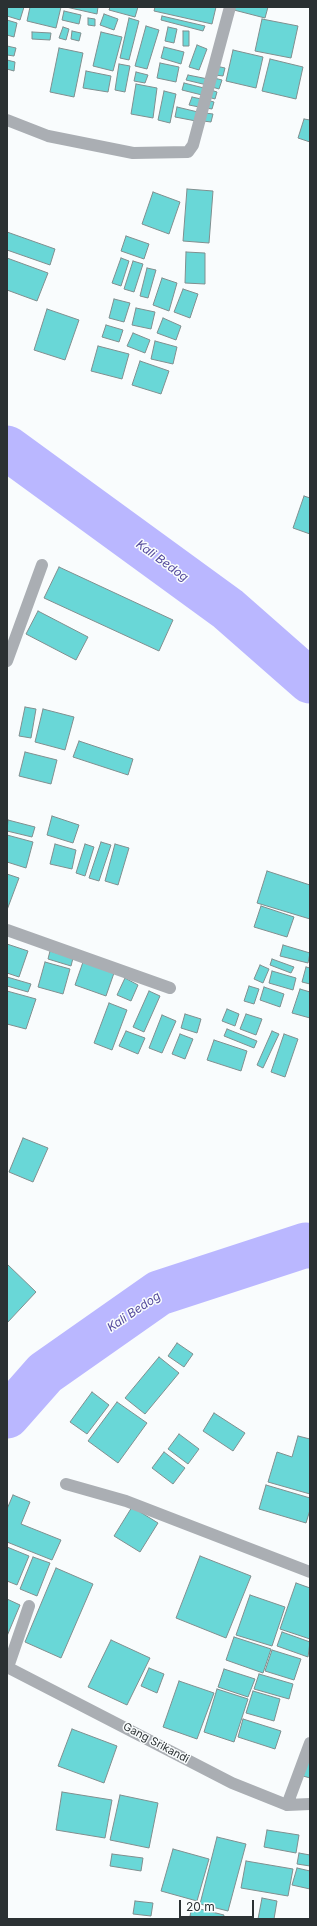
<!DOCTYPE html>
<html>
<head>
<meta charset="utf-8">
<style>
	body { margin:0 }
	#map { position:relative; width:317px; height:1926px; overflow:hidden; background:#f9fcfd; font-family:Inter,sans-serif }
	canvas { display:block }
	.frame { position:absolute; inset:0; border:8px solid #2b3133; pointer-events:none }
	.scale { position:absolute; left:179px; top:1900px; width:75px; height:18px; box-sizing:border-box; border:2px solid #2b3133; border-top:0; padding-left:5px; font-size:12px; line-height:14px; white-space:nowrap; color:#2b3133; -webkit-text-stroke:3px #f9fcfd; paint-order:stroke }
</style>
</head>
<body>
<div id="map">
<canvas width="317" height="1926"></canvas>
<div class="frame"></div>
<div class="scale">20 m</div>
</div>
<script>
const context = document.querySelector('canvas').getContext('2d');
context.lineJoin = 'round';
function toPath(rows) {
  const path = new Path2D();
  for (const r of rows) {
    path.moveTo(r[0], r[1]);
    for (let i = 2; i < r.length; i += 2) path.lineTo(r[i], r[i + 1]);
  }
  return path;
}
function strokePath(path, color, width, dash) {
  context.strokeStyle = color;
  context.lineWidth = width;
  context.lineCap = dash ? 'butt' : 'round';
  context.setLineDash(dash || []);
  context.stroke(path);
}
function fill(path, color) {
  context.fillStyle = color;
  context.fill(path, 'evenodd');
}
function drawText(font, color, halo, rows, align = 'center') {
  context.font = font + ' Inter,sans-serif';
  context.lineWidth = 3;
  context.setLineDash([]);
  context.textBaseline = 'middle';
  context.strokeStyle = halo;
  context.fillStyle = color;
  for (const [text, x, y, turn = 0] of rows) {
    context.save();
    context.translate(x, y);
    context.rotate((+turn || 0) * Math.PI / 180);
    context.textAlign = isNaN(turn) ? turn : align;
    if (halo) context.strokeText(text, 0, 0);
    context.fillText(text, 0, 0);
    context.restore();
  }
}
strokePath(toPath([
	[7,448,228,609,310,681],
	[7,1416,45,1373,159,1293,306,1245,310,1246]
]), '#bab7ff', 45);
const building = toPath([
	[7,7,24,7,20,20,7,16,7,7],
	[30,7,61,7,56,28,27,21,30,7],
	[66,7,98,7,97,14,66,7],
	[110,7,138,7,135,17,109,10,110,7],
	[155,7,216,7,212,24,154,11,155,7],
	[234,7,268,7,265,18,234,10,234,7],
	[64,11,81,15,79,24,62,20,64,11],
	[104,14,118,19,114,30,100,25,104,14],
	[162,16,205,26,203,31,161,20,162,16],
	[88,18,95,19,95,26,88,25,88,18],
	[129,18,139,21,129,60,120,58,129,18],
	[262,19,298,26,291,58,255,51,262,19],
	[7,20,17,23,14,37,7,35,7,20],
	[146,26,159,30,147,69,135,66,146,26],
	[63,27,69,29,66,40,59,38,63,27],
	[168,27,177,29,174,43,165,41,168,27],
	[72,31,81,33,79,41,71,39,72,31],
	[183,31,189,31,189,46,183,46,183,31],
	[32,32,51,33,50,40,32,39,32,32],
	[101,32,122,37,113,71,93,66,101,32],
	[197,45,207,49,199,70,189,67,197,45],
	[7,46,16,48,14,56,7,55,7,46],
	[164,47,184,52,181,64,161,58,164,47],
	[59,48,83,53,74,97,50,92,59,48],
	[233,50,263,57,256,88,226,81,233,50],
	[270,59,303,67,296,99,262,91,270,59],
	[7,60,15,62,14,71,7,69,7,60],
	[160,63,179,67,176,82,157,78,160,63],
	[119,64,130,66,125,92,115,90,119,64],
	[216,66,225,68,223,76,215,75,216,66],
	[86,71,111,76,108,92,83,88,86,71],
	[136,72,148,75,145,83,134,81,136,72],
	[188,75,208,79,207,85,186,80,188,75],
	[214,78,222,80,219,89,212,87,214,78],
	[184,83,204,88,202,95,182,90,184,83],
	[136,84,157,88,153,118,131,114,136,84],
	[211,90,217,92,215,99,208,97,211,90],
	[164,91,176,94,170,123,158,120,164,91],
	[192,97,201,99,199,107,189,105,192,97],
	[207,100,214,102,212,109,206,108,207,100],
	[177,107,198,112,196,121,175,117,177,107],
	[205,113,213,114,211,122,203,121,205,113],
	[304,119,310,120,310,142,298,138,304,119],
	[187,189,213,191,209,243,183,241,187,189],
	[153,192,180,202,169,234,142,224,153,192],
	[7,232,55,249,50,265,7,250,7,232],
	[126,236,149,244,144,259,121,251,126,236],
	[186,252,205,253,205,284,185,283,186,252],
	[7,258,48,273,37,301,7,290,7,258],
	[121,258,129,261,121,286,112,283,121,258],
	[133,261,143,264,134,292,124,289,133,261],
	[147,268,156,270,148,298,140,296,147,268],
	[162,278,177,283,169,311,153,305,162,278],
	[183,289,198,294,190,318,174,312,183,289],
	[114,299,130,303,124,322,109,318,114,299],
	[136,308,155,312,151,329,132,325,136,308],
	[47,309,79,320,65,360,34,350,47,309],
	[163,318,181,326,176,340,157,333,163,318],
	[106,325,123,330,119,342,102,337,106,325],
	[133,333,150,340,145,353,127,346,133,333],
	[155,341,177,347,173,364,151,359,155,341],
	[98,346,129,354,122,379,91,371,98,346],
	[140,361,169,371,161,394,132,385,140,361],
	[304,496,310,498,310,534,293,528,304,496],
	[59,567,173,620,159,651,44,598,59,567],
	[38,611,88,637,76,660,26,634,38,611],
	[25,707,36,709,31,738,19,736,25,707],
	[43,709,74,717,65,750,35,742,43,709],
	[79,741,133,759,128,775,73,757,79,741],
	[25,752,57,760,51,784,19,776,25,752],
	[52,816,79,825,73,843,47,835,52,816],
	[8,820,35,827,32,837,7,831,8,820],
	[7,835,33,842,26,868,7,862,7,835],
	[101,842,111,845,99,881,89,878,101,842],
	[55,844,76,850,72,869,50,864,55,844],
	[85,844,94,847,85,876,76,873,85,844],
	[115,844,129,848,118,885,105,881,115,844],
	[267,871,310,885,310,919,257,903,267,871],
	[7,874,19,878,7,910,7,874],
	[261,906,294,917,287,937,254,927,261,906],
	[7,944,28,951,19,977,7,973,7,944],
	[283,945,310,953,308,963,280,956,283,945],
	[50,951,73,958,71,966,48,959,50,951],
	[272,959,294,967,291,973,270,965,272,959],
	[45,962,70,969,63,994,38,987,45,962],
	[83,962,114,973,106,996,75,985,83,962],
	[260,965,269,969,263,983,254,979,260,965],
	[306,967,310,968,310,984,302,982,306,967],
	[272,971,296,978,293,990,269,983,272,971],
	[7,977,31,984,28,992,7,986,7,977],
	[125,978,138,985,131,1001,117,995,125,978],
	[249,986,259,989,254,1004,244,1001,249,986],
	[264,987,284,994,280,1007,260,1000,264,987],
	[300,989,310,992,310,1018,292,1013,300,989],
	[7,991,36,999,26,1029,7,1024,7,991],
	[149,991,160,996,144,1032,133,1027,149,991],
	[109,1003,127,1010,112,1050,94,1043,109,1003],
	[227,1009,239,1014,235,1026,222,1021,227,1009],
	[185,1014,201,1019,197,1033,181,1028,185,1014],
	[246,1014,262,1019,256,1035,240,1029,246,1014],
	[162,1015,176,1021,162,1053,149,1048,162,1015],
	[227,1029,257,1041,254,1048,224,1036,227,1029],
	[126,1031,145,1038,138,1054,119,1046,126,1031],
	[272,1031,279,1034,263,1068,257,1065,272,1031],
	[180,1034,193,1039,185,1059,172,1054,180,1034],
	[284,1034,298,1039,285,1077,271,1072,284,1034],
	[214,1040,247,1051,241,1071,207,1060,214,1040],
	[23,1138,48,1148,33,1182,9,1172,23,1138],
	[7,1264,36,1292,7,1323,7,1264],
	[177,1343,193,1354,184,1367,168,1356,177,1343],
	[159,1357,179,1373,145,1414,125,1398,159,1357],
	[92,1392,109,1405,87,1434,70,1422,92,1392],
	[117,1402,147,1423,118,1463,88,1441,117,1402],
	[214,1413,245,1433,233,1451,203,1431,214,1413],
	[179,1434,199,1449,188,1464,168,1449,179,1434],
	[298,1436,310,1439,310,1494,268,1482,277,1452,292,1457,298,1436],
	[164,1452,185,1468,173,1484,152,1468,164,1452],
	[266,1485,310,1498,310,1510,306,1523,259,1509,266,1485],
	[13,1495,30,1502,21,1524,61,1540,52,1560,7,1542,7,1509,13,1495],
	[132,1507,158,1523,140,1552,114,1536,132,1507],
	[7,1547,29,1556,17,1585,7,1581,7,1547],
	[200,1556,251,1576,226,1638,176,1618,200,1556],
	[33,1557,50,1563,37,1596,20,1589,33,1557],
	[56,1568,93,1584,61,1658,25,1642,56,1568],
	[296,1583,310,1588,310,1639,280,1629,296,1583],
	[250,1595,285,1607,272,1646,236,1635,250,1595],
	[7,1599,20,1605,7,1636,7,1599],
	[282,1632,310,1642,308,1657,277,1646,282,1632],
	[234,1637,271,1649,263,1673,226,1660,234,1637],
	[111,1640,150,1658,127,1705,88,1687,111,1640],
	[272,1650,301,1659,294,1680,265,1671,272,1650],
	[149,1668,164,1674,157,1693,141,1686,149,1668],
	[224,1669,255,1679,248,1697,218,1687,224,1669],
	[259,1674,293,1684,289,1699,254,1689,259,1674],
	[179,1681,214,1693,197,1739,163,1727,179,1681],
	[217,1689,248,1699,234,1742,204,1732,217,1689],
	[253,1691,280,1699,274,1721,246,1713,253,1691],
	[243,1719,281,1731,275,1749,238,1737,243,1719],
	[72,1729,117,1746,104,1783,58,1766,72,1729],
	[310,1750,310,1778,303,1776,310,1750],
	[62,1792,112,1800,105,1838,56,1830,62,1792],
	[120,1795,158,1803,149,1848,110,1840,120,1795],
	[267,1830,299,1835,296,1853,264,1847,267,1830],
	[217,1837,246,1844,228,1911,200,1904,217,1837],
	[173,1849,209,1859,197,1901,161,1891,173,1849],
	[299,1853,310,1855,310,1866,297,1864,299,1853],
	[112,1854,143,1858,141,1871,110,1866,112,1854],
	[246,1861,293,1869,288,1896,241,1888,246,1861],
	[297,1868,310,1871,310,1889,292,1885,297,1868],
	[262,1898,277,1901,274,1919,258,1919,262,1898],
	[135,1901,153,1903,151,1916,133,1914,135,1901],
	[192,1907,224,1915,223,1919,202,1919,190,1916,192,1907]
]);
fill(building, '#69d7d7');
strokePath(building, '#808f8f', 1);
strokePath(toPath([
	[7,120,48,136,133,153,188,152,193,145,230,7],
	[7,661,42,565],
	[7,930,170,988],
	[66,1484,126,1501,310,1572],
	[7,1667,232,1783,287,1805,310,1804],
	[8,1667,29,1606],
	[287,1805,310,1743]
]), '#aaaeb3', 12);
drawText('11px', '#2b3133', '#f9fcfd', [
	["Gang Srikandi",156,1743,28]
]);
drawText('italic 12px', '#53499c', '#f9fcfd', [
	["Kali Bedog",162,561,36],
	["Kali Bedog",134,1312,-34]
]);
</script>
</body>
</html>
